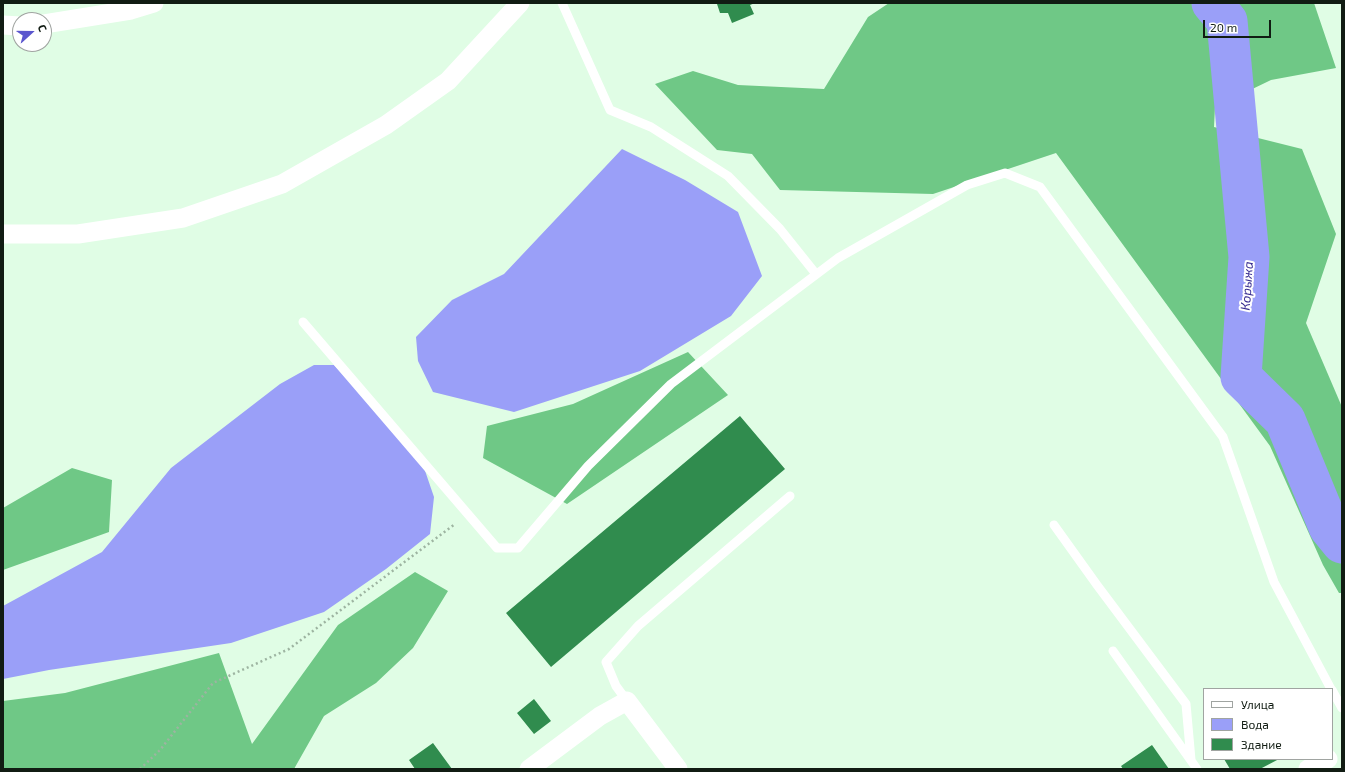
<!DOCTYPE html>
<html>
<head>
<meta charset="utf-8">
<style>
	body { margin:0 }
	#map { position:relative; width:1345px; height:772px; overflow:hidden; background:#e0fde5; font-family:"Exo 2",sans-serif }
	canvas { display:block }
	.frame { position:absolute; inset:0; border:4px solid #111c13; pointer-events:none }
	.legend { position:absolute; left:1203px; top:688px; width:130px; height:72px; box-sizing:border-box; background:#fff; border:1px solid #a0a4a1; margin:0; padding:5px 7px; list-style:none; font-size:12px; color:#111c13 }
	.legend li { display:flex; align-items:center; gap:8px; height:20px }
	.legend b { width:20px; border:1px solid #a0a4a1 }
	.north { position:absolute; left:12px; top:12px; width:40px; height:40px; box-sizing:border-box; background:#fff; border:1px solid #a0a4a1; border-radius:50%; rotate:69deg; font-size:11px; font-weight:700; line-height:16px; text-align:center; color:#111c13 }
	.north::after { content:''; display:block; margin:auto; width:14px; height:18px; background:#5b56ce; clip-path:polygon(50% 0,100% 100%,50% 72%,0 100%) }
	.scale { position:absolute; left:1203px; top:20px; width:68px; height:18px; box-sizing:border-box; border:2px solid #111c13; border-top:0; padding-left:5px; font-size:12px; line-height:14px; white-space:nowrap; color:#111c13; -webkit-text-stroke:3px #fff; paint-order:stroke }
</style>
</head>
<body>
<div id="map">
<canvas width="1345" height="772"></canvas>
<div class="frame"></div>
<ul class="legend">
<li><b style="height:5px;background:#fff"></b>Улица</li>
<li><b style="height:11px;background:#9a9ff8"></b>Вода</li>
<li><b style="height:11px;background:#308c4e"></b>Здание</li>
</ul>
<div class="north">С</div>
<div class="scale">20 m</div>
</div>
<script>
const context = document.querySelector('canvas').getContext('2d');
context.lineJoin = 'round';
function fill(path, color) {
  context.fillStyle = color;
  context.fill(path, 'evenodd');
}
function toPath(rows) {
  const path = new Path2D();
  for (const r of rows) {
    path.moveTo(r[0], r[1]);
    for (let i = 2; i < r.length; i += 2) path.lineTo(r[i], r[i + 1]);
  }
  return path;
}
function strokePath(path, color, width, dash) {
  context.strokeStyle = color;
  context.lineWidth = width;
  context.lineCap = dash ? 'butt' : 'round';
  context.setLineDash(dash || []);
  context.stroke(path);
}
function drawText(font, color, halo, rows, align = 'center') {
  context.font = font + ' "Exo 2",sans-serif';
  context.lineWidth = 4;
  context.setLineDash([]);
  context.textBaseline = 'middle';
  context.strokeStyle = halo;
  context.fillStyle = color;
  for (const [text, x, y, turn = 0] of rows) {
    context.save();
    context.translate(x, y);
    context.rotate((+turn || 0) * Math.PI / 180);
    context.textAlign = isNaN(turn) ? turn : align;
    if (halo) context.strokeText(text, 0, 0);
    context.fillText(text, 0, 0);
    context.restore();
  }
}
fill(toPath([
	[889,3,1314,3,1336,68,1271,80,1215,107,1214,127,1302,149,1336,234,1306,323,1342,407,1342,593,1339,593,1323,565,1270,446,1056,153,933,194,780,190,752,154,717,150,655,84,693,71,738,85,824,89,868,17],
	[688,352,728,395,567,504,483,458,487,426,573,404],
	[72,468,112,480,109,532,3,570,3,508],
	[415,572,448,591,413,648,376,683,324,716,294,769,3,769,3,701,65,693,219,653,252,744,338,625]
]), '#6fc886');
fill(toPath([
	[622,149,685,180,738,212,762,276,731,316,640,371,514,412,433,392,418,361,416,337,452,300,504,274],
	[314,365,334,365,421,459,434,497,430,534,386,569,324,612,231,643,49,670,3,679,3,606,102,552,171,468,280,384]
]), '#9a9ff8');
strokePath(toPath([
	[1212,3,1227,21,1249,257,1241,377,1285,420,1329,527,1342,543]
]), '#9a9ff8', 41);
fill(toPath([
	[719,3,755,3,750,5,754,14,732,23,728,13,720,13,717,4],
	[740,416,785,469,551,667,506,613],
	[534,699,551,721,534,734,517,713],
	[433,743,452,769,415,769,409,760],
	[1152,745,1169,769,1123,769,1121,766],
	[1224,759,1279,759,1260,769,1230,769]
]), '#308c4e');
strokePath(toPath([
	[140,769,160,750,213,683,289,649,455,524]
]), '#9db4a1', 2.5, [2, 3]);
strokePath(toPath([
	[562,3,610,110,651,127,728,176,780,229,816,274],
	[303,322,497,548,518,548,588,466,671,384,838,258,967,185,1005,173,1040,187,1223,437,1274,582,1331,689],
	[1054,525,1097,585,1186,704,1191,760],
	[1113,651,1197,769],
	[1332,690,1342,708],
	[627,701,616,686,606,662,638,626,790,496]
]), '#fff', 9);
strokePath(toPath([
	[44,24,131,10,154,3],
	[3,25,20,26],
	[3,234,78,234,183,218,282,184,386,125,448,81,520,3],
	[529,769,600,716,627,701,678,769],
	[1308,769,1328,759]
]), '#fff', 19);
drawText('italic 13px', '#352a8f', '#fff', [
	["Корыжа",1247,286,-86]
]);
</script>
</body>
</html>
